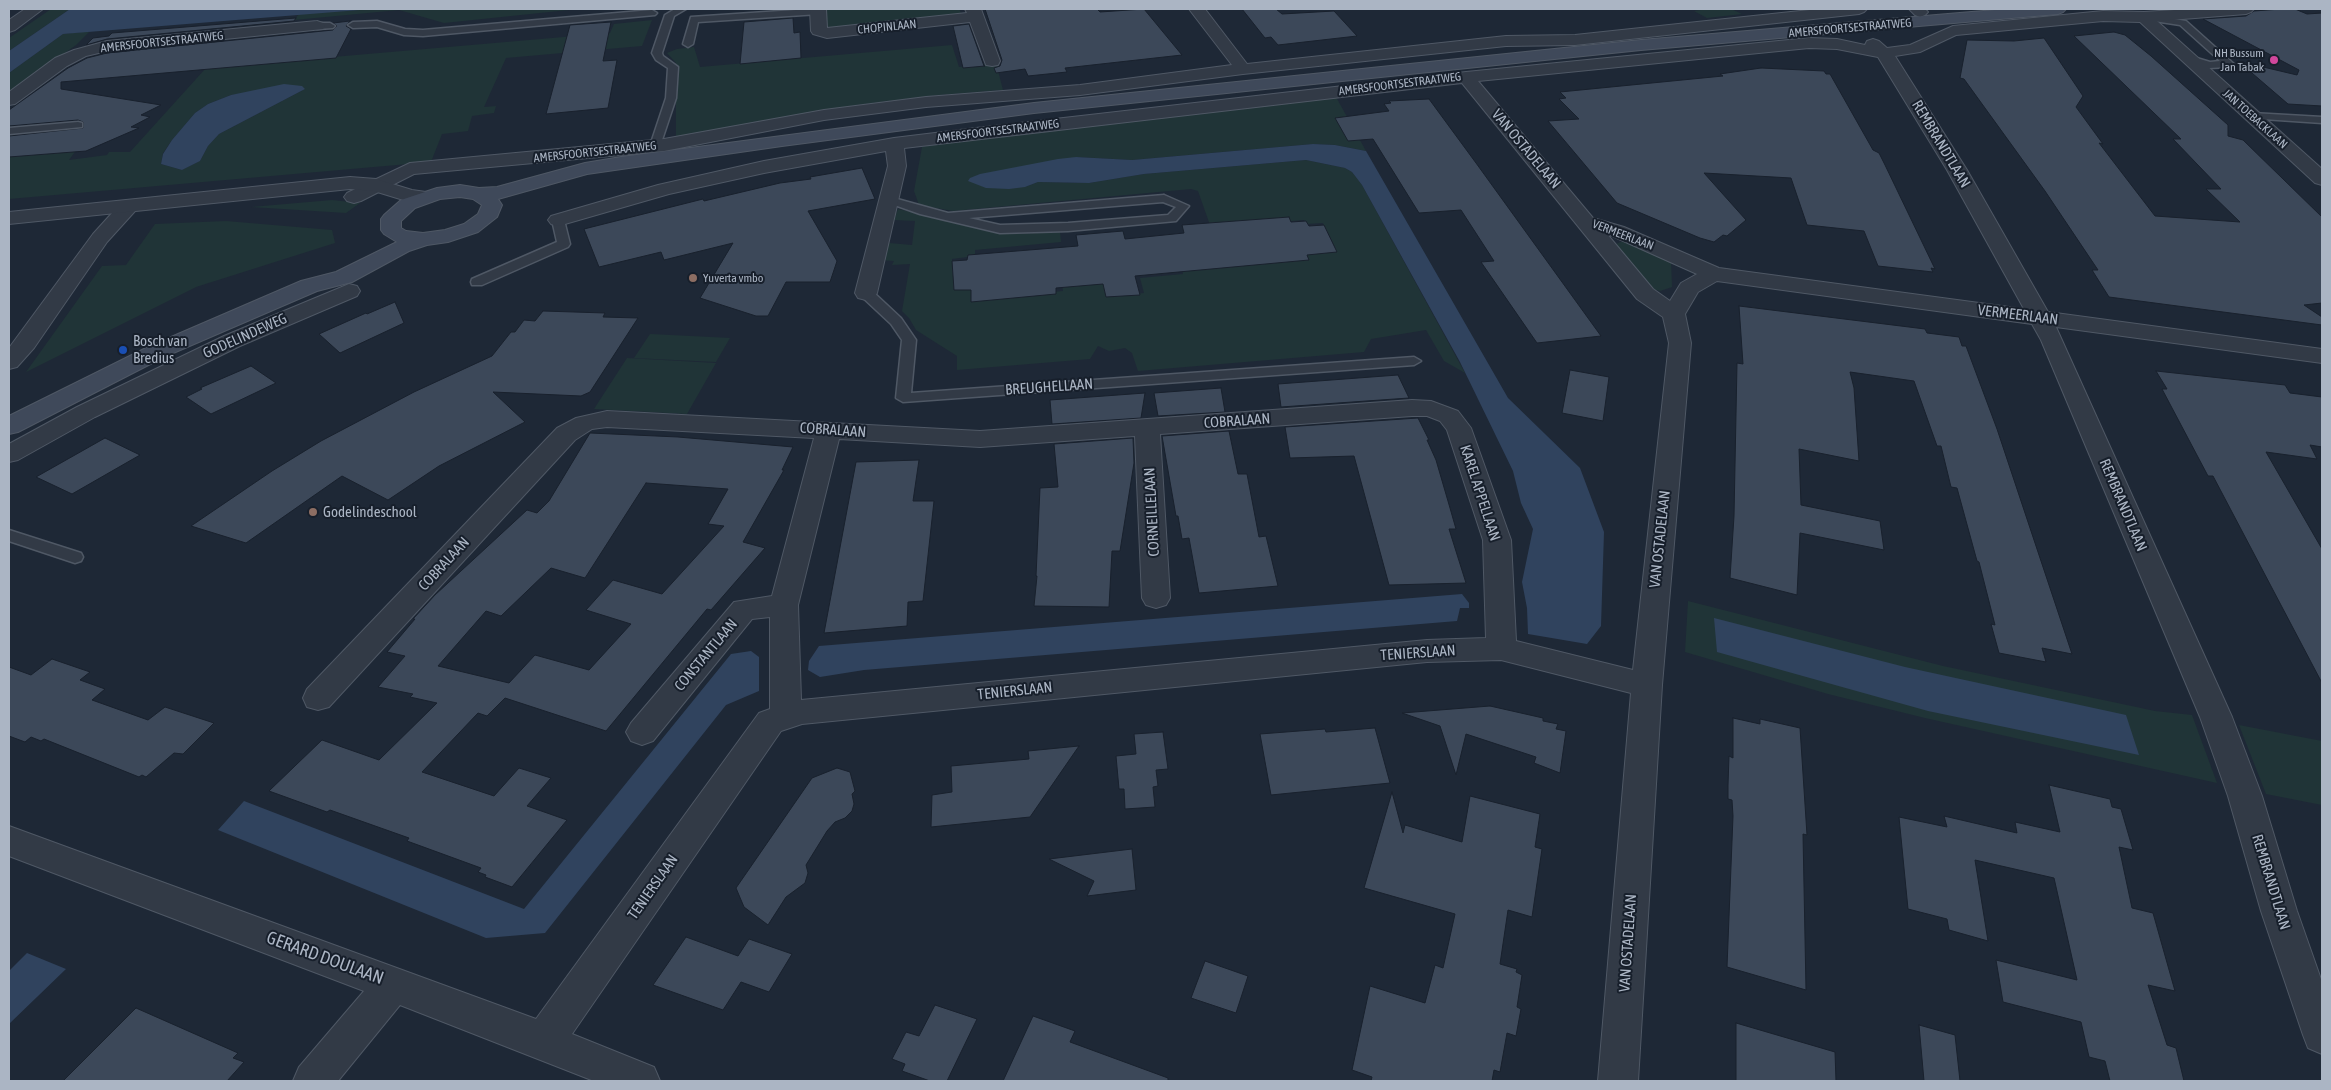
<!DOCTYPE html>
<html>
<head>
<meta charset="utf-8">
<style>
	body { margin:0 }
	#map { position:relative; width:2331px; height:1090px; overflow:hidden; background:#1e2836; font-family:"Asap Condensed",sans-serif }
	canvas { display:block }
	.frame { position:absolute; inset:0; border:10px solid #abb5c4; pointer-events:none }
</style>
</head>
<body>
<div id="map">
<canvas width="2331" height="1090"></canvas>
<div class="frame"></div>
</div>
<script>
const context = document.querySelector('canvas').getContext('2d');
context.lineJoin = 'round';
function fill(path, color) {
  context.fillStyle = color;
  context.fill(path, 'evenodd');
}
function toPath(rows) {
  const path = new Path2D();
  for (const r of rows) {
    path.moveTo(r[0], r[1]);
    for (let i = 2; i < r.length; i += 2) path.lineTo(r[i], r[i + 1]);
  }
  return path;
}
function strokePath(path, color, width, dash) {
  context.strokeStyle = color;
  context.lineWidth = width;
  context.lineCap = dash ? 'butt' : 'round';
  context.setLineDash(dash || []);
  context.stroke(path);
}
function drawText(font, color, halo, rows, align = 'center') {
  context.font = font + ' "Asap Condensed",sans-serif';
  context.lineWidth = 4;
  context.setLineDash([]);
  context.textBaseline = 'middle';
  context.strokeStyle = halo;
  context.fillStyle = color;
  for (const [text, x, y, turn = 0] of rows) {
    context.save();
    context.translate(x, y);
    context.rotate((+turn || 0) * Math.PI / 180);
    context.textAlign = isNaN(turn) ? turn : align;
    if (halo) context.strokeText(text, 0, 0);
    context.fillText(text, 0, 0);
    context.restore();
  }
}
fill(toPath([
	[51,9,70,9,9,51,9,38],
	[372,9,578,9,444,23,399,10,294,20,299,14],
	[826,9,959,9,961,13,956,16,827,28],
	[1707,9,1731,9,1742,14,1707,18,1694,11],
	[652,20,642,46,506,58,484,107,496,106,494,113,472,116,468,131,442,134,431,162,9,199,9,156,77,149,69,160,107,155,109,152,130,152,206,68,610,33,614,24],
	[305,89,219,134,208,146,200,161,182,170,161,164,163,153,172,140,195,113,208,104,231,95],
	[90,31,76,45,9,93,9,73,63,34],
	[952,45,959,67,996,63,1003,90,939,95,857,105,676,138,676,63,667,53,677,49,694,47,700,67],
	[1336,97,1366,151,1335,145,1313,144,1132,160,1076,157,1025,187,1038,182,1089,183,1144,174,1306,160,1345,168,1352,172,1362,185,1465,373,1444,361,1426,330,1371,339,1364,352,1138,371,1132,353,1125,348,1109,351,1098,346,1090,359,957,370,957,356,916,330,909,318,902,311,910,264,892,265,894,261,881,260,889,243,912,245,915,221,894,220,898,209,1012,234,1060,232,1061,242,975,250,975,256,952,259,955,288,971,287,973,300,1063,291,1062,284,1104,280,1108,297,1144,293,1140,278,1183,274,1182,269,1307,257,1305,250,1335,247,1323,223,1306,224,1304,220,1211,228,1198,191,1191,189,953,211,919,205,914,191,922,147,977,136],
	[332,200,360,203,346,213,251,207],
	[226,221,332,230,335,243,196,287,26,372,102,266,126,265,155,224],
	[1625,240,1671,261,1672,287,1660,291,1649,288,1614,245],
	[650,334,730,338,716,362,634,358],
	[627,358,716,363,687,414,594,409],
	[1688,601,1943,666,2155,711,2192,715,2217,783,1925,718,1828,694,1685,652],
	[2239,725,2322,741,2322,805,2266,794]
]), '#203437');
fill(toPath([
	[70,9,105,10,372,9,63,34,9,73,9,51],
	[284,84,302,86,305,89,219,134,208,146,200,161,182,170,161,164,163,154,172,140,195,113,208,104,231,95],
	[1313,144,1335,145,1366,151,1508,398,1580,468,1604,532,1601,626,1587,644,1528,634,1527,608,1522,582,1533,529,1521,503,1513,471,1460,362,1362,185,1352,172,1345,168,1306,160,1144,174,1089,183,1038,182,1025,187,1009,189,986,188,968,181,970,178,980,174,1058,159,1076,157,1132,160],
	[1462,594,1469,603,1469,608,1460,608,1457,621,864,670,820,677,808,670,809,661,819,646],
	[1714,618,1905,667,2126,715,2139,755,1928,711,1717,652],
	[751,651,759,657,759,691,726,705,545,933,486,938,218,830,244,801,524,909,731,654],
	[27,953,66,969,9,1024,9,971]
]), '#30435e');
const building = toPath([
	[985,9,1097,9,1100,12,1144,9,1182,55,1065,68,1067,72,1028,76,1025,69,996,73,994,68,1000,66,1002,60,985,9],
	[1242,9,1276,9,1282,14,1334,11,1357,36,1278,45,1271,37,1265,38,1242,9],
	[2281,9,2295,9,2307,14,2322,13,2322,106,2288,104,2238,61,2297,75,2299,70,2203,19,2246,16,2254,11,2281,9],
	[296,18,294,21,107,39,86,45,93,38,109,36,112,33,296,18],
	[793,18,794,33,800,32,801,58,740,64,744,22,793,18],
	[350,21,346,26,351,29,336,58,61,82,61,89,161,105,141,115,150,117,131,127,139,128,86,151,9,157,9,136,83,128,83,122,78,120,9,126,9,110,68,68,87,58,107,53,333,30,337,26,333,23,350,21],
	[611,22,603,61,617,60,608,108,546,114,570,25,611,22],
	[969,24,984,66,985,66,963,68,953,26,969,24],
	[2114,32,2125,35,2151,56,2228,125,2228,136,2243,140,2322,217,2322,303,2304,305,2322,317,2322,325,2109,297,2092,270,2098,270,2045,191,1964,79,1960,78,1967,40,2014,41,2044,38,2083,96,2076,107,2103,144,2099,143,2155,216,2240,222,2206,189,2221,189,2173,139,2181,139,2074,36,2114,32],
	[1761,68,1824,71,1826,74,1830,74,1873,150,1879,153,1885,165,1935,269,1931,268,1933,272,1878,266,1864,231,1807,225,1791,178,1704,173,1746,220,1727,236,1723,235,1714,242,1700,238,1617,203,1548,121,1579,119,1559,99,1566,98,1560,92,1723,76,1720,74,1761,68],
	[1429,99,1476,163,1601,336,1537,343,1481,262,1494,261,1461,210,1419,213,1373,139,1348,141,1335,118,1389,111,1384,104,1391,103,1389,101,1429,99],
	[862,168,875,199,808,211,837,261,830,282,786,282,768,316,756,316,700,298,733,243,664,260,661,252,599,267,584,229,703,199,704,201,780,183,811,179,810,177,862,168],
	[1289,217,1291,222,1306,221,1309,226,1324,225,1337,252,1307,255,1309,260,1135,276,1140,295,1106,297,1103,284,1056,288,1056,294,971,302,971,290,954,290,952,261,967,260,968,255,1078,246,1076,235,1123,231,1125,239,1184,233,1182,225,1289,217],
	[395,302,404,323,340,353,319,334,366,313,367,314,395,302],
	[1739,306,1925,329,1927,333,1959,337,1962,346,1966,346,1997,429,2072,654,2042,648,2046,662,1999,653,1991,624,1995,625,1979,562,1977,561,1957,488,1951,487,1941,446,1937,446,1914,381,1850,372,1854,388,1859,461,1799,449,1801,505,1880,521,1884,550,1800,533,1797,595,1730,578,1734,516,1737,363,1743,364,1739,306],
	[543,311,605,313,603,317,638,318,590,392,581,396,493,392,525,422,439,466,388,500,342,476,246,543,191,526,272,471,321,441,414,392,492,356,511,332,515,332,524,320,535,321,543,311],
	[251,366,276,383,211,414,186,397,202,389,200,388,251,366],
	[1570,370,1609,377,1603,421,1562,413,1570,370],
	[2156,371,2285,385,2290,393,2322,397,2322,447,2310,445,2317,459,2266,452,2322,549,2322,683,2213,476,2208,476,2162,389,2167,389,2156,371],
	[1398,375,1409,398,1281,407,1278,384,1398,375],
	[1221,388,1225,412,1158,416,1154,393,1221,388],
	[1145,393,1141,418,1052,424,1050,400,1145,393],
	[1418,418,1429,440,1427,440,1436,460,1450,508,1456,529,1449,529,1466,583,1389,585,1354,456,1290,458,1285,427,1418,418],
	[1229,431,1238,474,1247,474,1259,537,1266,536,1278,586,1199,593,1189,538,1182,539,1178,516,1176,516,1162,436,1229,431],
	[590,433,678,437,793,447,782,470,784,470,743,542,765,548,711,610,707,609,606,731,505,698,487,716,478,713,422,772,494,796,519,768,551,778,527,806,567,820,512,887,485,877,486,875,478,872,481,868,407,841,409,838,330,810,327,812,269,791,322,740,379,760,437,703,410,697,413,694,378,687,405,656,387,652,415,619,413,619,435,595,527,510,537,513,549,501,590,433],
	[646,483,728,489,708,524,724,526,662,594,613,580,586,610,631,624,589,670,535,655,509,683,438,666,486,611,501,616,551,568,585,578,646,483],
	[105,438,140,455,72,494,36,477,105,438],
	[1133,438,1134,463,1120,551,1112,551,1109,607,1034,606,1037,576,1036,576,1040,488,1058,487,1054,444,1133,438],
	[919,460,913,501,934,501,923,601,908,602,907,626,824,633,856,462,919,460],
	[52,659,90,672,80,680,105,689,92,700,148,720,165,707,214,723,183,754,174,753,146,777,142,775,139,777,44,739,41,741,31,737,25,742,9,736,9,667,31,675,52,659],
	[1490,706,1543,718,1543,721,1558,724,1556,729,1566,731,1560,773,1534,763,1536,757,1466,734,1456,775,1440,726,1402,713,1490,706],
	[1733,718,1760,724,1760,719,1800,728,1807,835,1803,834,1806,990,1727,967,1733,816,1732,800,1728,799,1728,785,1729,756,1733,758,1733,718],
	[1375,728,1390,783,1271,795,1260,734,1325,729,1326,732,1375,728],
	[1163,732,1168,769,1156,770,1158,786,1153,787,1155,807,1125,809,1124,789,1119,789,1116,756,1136,754,1134,734,1163,732],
	[1079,746,1030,817,931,827,932,795,952,792,951,766,1029,759,1028,751,1079,746],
	[837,768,850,772,855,791,852,794,854,804,852,811,845,818,835,822,827,831,806,865,808,873,805,883,786,897,768,925,744,907,736,888,812,778,837,768],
	[2049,785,2110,799,2112,807,2121,809,2133,850,2119,847,2132,908,2153,913,2175,991,2148,985,2167,1045,2176,1048,2184,1081,2110,1081,2105,1061,2089,1057,2081,1022,2003,1002,1996,960,2077,980,2054,878,1975,860,1988,941,1949,930,1947,919,1908,909,1899,817,1947,827,1944,816,2017,833,2015,822,2060,832,2049,785],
	[1392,792,1403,833,1405,825,1462,842,1470,796,1540,814,1535,847,1542,849,1532,917,1508,910,1500,964,1517,969,1516,972,1522,975,1517,1007,1521,1009,1516,1036,1507,1033,1500,1072,1494,1070,1492,1081,1371,1081,1372,1077,1352,1070,1370,986,1425,1003,1435,965,1443,968,1455,914,1364,888,1392,792],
	[1132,849,1136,890,1087,896,1094,881,1049,859,1132,849],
	[686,937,738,956,749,939,792,954,769,992,741,982,723,1010,653,985,686,937],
	[1205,961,1248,976,1236,1013,1191,998,1205,961],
	[935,1005,977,1019,947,1081,930,1081,902,1071,905,1064,892,1059,906,1032,919,1036,935,1005],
	[136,1008,238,1053,233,1058,244,1062,227,1081,63,1081,136,1008],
	[1033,1016,1075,1031,1070,1042,1168,1078,1168,1081,1003,1081,1033,1016],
	[1736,1023,1835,1052,1836,1081,1736,1081,1736,1023],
	[1919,1025,1955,1035,1960,1081,1924,1081,1919,1025]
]);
fill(building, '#3c4859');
strokePath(building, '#19212d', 1);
const service = toPath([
	[675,9,686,9,674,16,662,53,663,56,678,67,676,98,660,146,655,149,650,146,666,98,668,68,656,60,652,53,665,15,675,9],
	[811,9,821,9,824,11,819,14,698,22,693,44,688,47,683,44,691,17,811,9],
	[652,10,657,13,655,15,423,36,404,35,377,27,353,28,348,25,353,22,377,21,405,29,423,30,652,10],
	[2144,14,2186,21,2234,64,2229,67,2209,68,2187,61,2187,57,2190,56,2210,62,2220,61,2180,25,2141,19,2141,15,2144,14],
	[330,23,335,26,333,28,317,29,312,26,317,23,330,23],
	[2252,113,2322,117,2322,123,2248,118,2248,114,2252,113],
	[78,122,82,123,82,127,9,134,9,128,78,122],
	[1164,195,1189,206,1176,221,1068,231,1000,233,920,214,886,202,884,200,890,197,948,213,1164,195],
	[1163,202,1176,207,1168,215,1068,223,1000,225,969,218,1163,202],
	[558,216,564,220,570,244,568,247,482,285,472,285,471,282,472,279,557,242,552,220,558,216],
	[866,289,871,290,901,318,916,340,911,393,1414,357,1421,361,1414,365,903,402,896,398,902,340,891,324,861,296,860,293,866,289],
	[9,530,81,553,83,557,81,561,75,563,9,541,9,530]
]);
const minor = toPath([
	[25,9,43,9,15,30,9,32,9,20,25,9],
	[810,9,826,9,827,28,967,13,965,9,981,9,1000,61,998,65,992,66,986,65,970,22,827,38,813,34,811,31,810,9],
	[1189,9,1205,9,1247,64,1506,36,1575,35,1819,9,1867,9,1864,12,1859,14,1575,45,1506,46,1243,74,1080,95,926,107,824,120,664,151,414,174,361,201,354,203,347,201,344,197,347,193,410,163,664,139,824,110,926,97,1080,85,1232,65,1189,9],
	[1909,9,1925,9,1928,12,1925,15,1920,17,1915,15,1909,9],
	[2190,9,2254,9,2251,12,2246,14,2157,21,2322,169,2322,185,2315,183,2140,22,2103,21,1956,35,1920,52,1895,56,1967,170,2048,312,2322,349,2322,363,2056,327,2232,717,2262,796,2297,911,2322,982,2322,1054,2308,1048,2303,1035,2261,911,2228,796,2200,717,2041,340,2032,324,1717,281,1698,292,1685,314,1691,343,1662,685,1638,1081,1598,1081,1631,693,1501,660,1427,662,802,724,781,731,572,1034,654,1067,660,1081,594,1081,400,1005,338,1081,293,1081,299,1067,364,991,9,856,9,826,536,1019,759,713,770,709,770,617,752,619,653,741,642,745,631,741,626,732,631,723,734,602,772,596,814,438,607,427,592,429,575,440,329,707,318,710,307,707,303,698,307,689,557,428,576,418,607,411,980,431,1412,400,1431,401,1458,411,1471,428,1511,540,1516,641,1633,670,1669,343,1663,317,1637,299,1462,83,904,148,906,166,877,293,874,298,866,300,858,298,855,293,888,166,886,151,764,173,669,194,558,226,551,224,548,220,551,216,658,185,764,161,894,138,976,128,1466,72,1809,38,1837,39,1865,45,1867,41,1873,39,1879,41,1887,48,1910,45,1953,26,2103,11,2144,12,2190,9],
	[1809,48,1837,49,1878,57,1947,170,2024,309,1719,268,1624,227,1593,218,1478,81,1809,48],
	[1607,234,1610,235,1697,274,1681,283,1670,301,1653,289,1607,234],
	[1412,416,1427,416,1440,421,1447,430,1483,540,1486,638,1427,640,801,700,798,605,839,439,980,447,1135,436,1142,598,1146,605,1156,608,1166,605,1170,598,1160,434,1412,416],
	[317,21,323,23,325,26,323,29,107,51,86,56,67,66,15,104,9,105,9,92,55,58,74,50,107,41,317,21],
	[129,200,136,202,139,206,136,210,107,242,34,348,17,367,9,369,9,348,93,234,122,202,129,200],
	[349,284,357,286,360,291,357,296,240,346,95,417,18,460,9,462,9,444,77,407,224,336,349,284]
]);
const tertiary = toPath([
	[350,177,376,179,412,190,433,193,436,197,433,201,426,203,410,202,374,191,350,189,9,224,9,212,350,177]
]);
const secondary = toPath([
	[2007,9,2066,9,2063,12,2058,14,1641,50,1034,113,782,146,587,174,498,199,502,205,497,217,478,232,448,242,427,245,409,251,352,282,317,291,164,357,18,432,9,434,9,416,148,347,301,281,336,272,397,242,384,234,381,230,381,219,384,215,401,200,437,188,460,185,479,188,497,187,585,163,621,157,1034,103,1641,40,2007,9],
	[460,197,473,199,482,205,478,214,464,224,445,230,423,233,406,231,401,228,401,221,415,208,440,199,460,197]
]);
strokePath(service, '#4f5865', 3);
strokePath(minor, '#4f5865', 2);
strokePath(tertiary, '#4f5865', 2);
strokePath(secondary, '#4f5865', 2);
fill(service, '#323a46');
fill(minor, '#323a46');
fill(tertiary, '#323a46');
fill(secondary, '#3f495a');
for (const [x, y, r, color] of [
	[2274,60,5,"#d1479c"],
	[693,278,5,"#8d6e63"],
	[123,350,5,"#1a4fb4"],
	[313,512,5,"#8d6e63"]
]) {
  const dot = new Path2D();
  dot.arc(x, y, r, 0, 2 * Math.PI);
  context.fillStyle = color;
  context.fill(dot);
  strokePath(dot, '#171f2b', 2);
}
drawText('12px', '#abb5c4', '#171f2b', [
	["CHOPINLAAN",887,27,-6],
	["AMERSFOORTSESTRAATWEG",1850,28,-5],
	["AMERSFOORTSESTRAATWEG",162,42,-6],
	["AMERSFOORTSESTRAATWEG",1400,84,-7],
	["JAN TOEBACKLAAN",2255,119,42],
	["AMERSFOORTSESTRAATWEG",998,131,-7],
	["AMERSFOORTSESTRAATWEG",595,152,-6],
	["VERMEERLAAN",1623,235,21]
]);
drawText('12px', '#abb5c4', '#171f2b', [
	["NH Bussum",2264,53],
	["Jan Tabak",2264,67],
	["Yuverta vmbo",703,278,"left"]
], 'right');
drawText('15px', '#abb5c4', '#171f2b', [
	["REMBRANDTLAAN",1941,144,59],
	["VAN OSTADELAAN",1526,149,50],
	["VERMEERLAAN",2018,315,7],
	["GODELINDEWEG",245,336,-24],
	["BREUGHELLAAN",1049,387,-4],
	["COBRALAAN",1237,421,-4],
	["COBRALAAN",833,430,4],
	["KAREL APPELLAAN",1480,493,72],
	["REMBRANDTLAAN",2123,505,67],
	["CORNEILLELAAN",1152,512,-93],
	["VAN OSTADELAAN",1660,539,-84],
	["COBRALAAN",444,564,-47],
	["TENIERSLAAN",1418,653,-4],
	["CONSTANTLAAN",706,655,-50],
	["TENIERSLAAN",1015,691,-6],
	["REMBRANDTLAAN",2271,882,73],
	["TENIERSLAAN",653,887,-55],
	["VAN OSTADELAAN",1628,943,-86]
]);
drawText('15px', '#abb5c4', '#171f2b', [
	["Bosch van",133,341],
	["Bredius",133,358],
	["Godelindeschool",323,512]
], 'left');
drawText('18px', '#abb5c4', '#171f2b', [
	["GERARD DOULAAN",325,958,20]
]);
</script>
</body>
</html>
